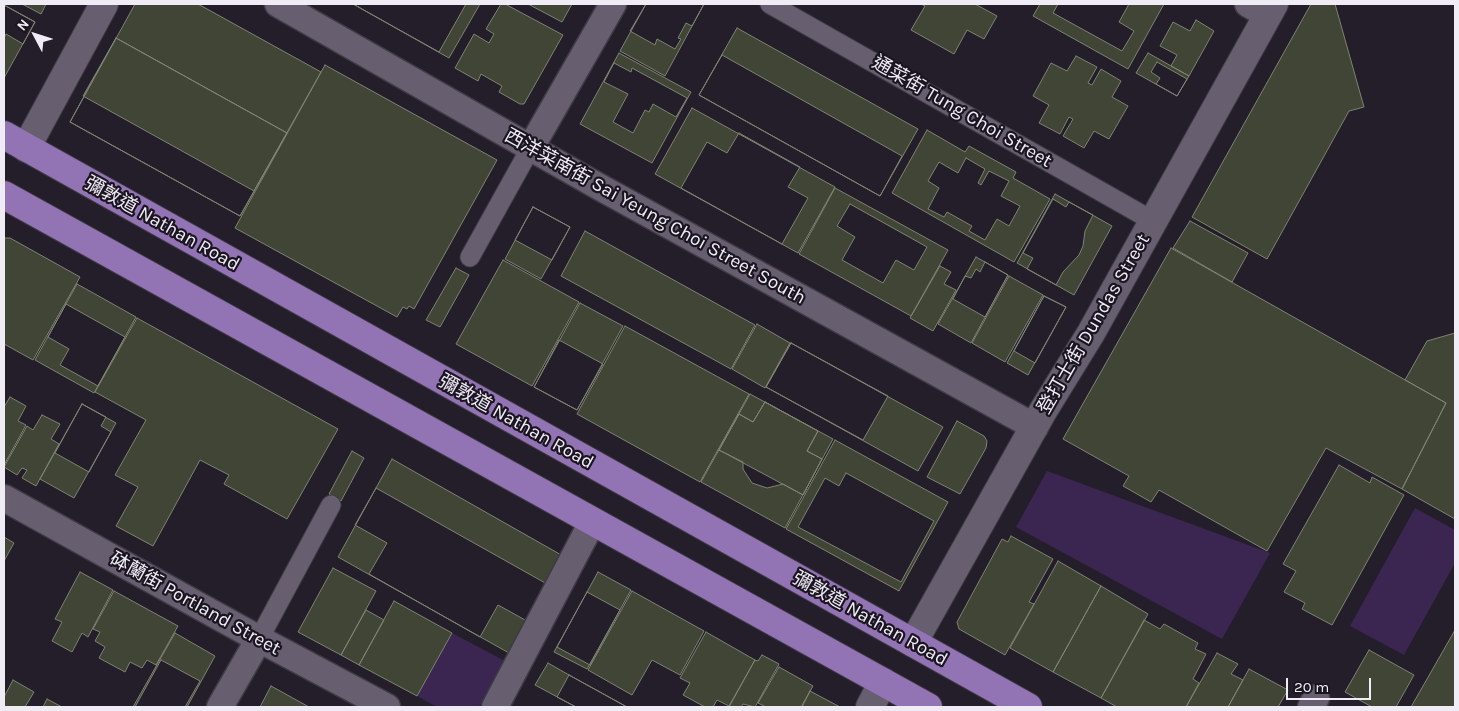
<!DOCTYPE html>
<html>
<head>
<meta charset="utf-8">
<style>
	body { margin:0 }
	#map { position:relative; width:1459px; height:711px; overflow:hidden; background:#241e2b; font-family:Karla,sans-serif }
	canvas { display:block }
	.frame { position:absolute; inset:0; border:5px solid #f0ecf5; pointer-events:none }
	.north { position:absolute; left:10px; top:10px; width:50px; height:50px; -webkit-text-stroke:4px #1b1522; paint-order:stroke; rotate:310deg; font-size:14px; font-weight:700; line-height:20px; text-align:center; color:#f0ecf5 }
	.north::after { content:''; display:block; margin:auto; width:18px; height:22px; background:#f0ecf5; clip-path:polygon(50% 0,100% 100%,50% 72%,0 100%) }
	.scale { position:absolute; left:1286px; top:678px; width:85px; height:22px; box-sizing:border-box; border:2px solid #f0ecf5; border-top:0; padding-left:6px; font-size:15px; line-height:18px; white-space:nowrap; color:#f0ecf5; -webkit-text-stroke:4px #1b1522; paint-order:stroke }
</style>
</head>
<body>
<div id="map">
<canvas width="1459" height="711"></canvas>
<div class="frame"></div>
<div class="north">N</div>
<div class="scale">20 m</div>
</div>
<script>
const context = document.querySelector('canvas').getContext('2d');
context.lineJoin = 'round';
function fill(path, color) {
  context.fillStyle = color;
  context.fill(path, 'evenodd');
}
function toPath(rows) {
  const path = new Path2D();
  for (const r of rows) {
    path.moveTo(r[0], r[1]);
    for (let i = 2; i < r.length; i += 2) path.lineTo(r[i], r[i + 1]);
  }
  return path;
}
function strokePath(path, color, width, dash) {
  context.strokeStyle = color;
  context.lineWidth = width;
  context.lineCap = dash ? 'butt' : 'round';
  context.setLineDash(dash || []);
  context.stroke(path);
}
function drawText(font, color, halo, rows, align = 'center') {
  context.font = font + ' Karla,"Noto Sans TC",sans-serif';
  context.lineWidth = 4.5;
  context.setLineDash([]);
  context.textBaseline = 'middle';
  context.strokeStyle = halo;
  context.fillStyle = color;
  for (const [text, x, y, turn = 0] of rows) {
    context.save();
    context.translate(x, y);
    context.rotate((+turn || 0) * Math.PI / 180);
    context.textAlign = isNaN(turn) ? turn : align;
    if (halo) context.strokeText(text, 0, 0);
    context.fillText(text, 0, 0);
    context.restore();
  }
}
fill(toPath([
	[1047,471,1270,553,1222,639,1016,527],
	[1415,508,1455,530,1455,563,1404,655,1350,626],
	[452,633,505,661,479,707,437,707,417,696]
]), '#3b2551');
const building = toPath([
	[22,4,46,4,41,14,22,4],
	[135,4,198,4,321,72,240,216,70,122,135,4],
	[353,4,466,4,439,52,353,4],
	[353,4,480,4,449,58,353,4],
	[501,4,505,4,563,35,524,104,520,104,499,92,502,86,481,74,478,81,455,68,474,34,489,43,494,34,486,29,501,4],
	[528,4,572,4,562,22,528,4],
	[646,4,704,4,692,26,686,23,678,38,681,39,675,49,657,39,655,45,630,31,646,4],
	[646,4,704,4,665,76,620,51,646,4],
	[921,4,975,4,997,16,984,39,967,30,954,54,911,30,925,6,921,4],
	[1040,4,1164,4,1128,69,1033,16,1040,4],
	[1058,4,1129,4,1119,22,1134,31,1122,51,1053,13,1058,4],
	[1311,4,1335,4,1364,107,1349,111,1267,259,1192,217,1311,4],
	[4,5,35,22,23,44,6,34,4,38,4,5],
	[4,5,35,22,4,78,4,5],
	[1196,20,1214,31,1189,76,1171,66,1177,55,1160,46,1173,22,1190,31,1196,20],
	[737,28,918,129,880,196,699,95,737,28],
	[116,38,287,133,254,191,83,96,116,38],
	[116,38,287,133,240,216,70,122,116,38],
	[619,53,691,92,652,163,580,124,619,53],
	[1148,53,1189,76,1177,96,1136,73,1148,53],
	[722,55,902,156,880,196,699,95,722,55],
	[1076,56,1097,67,1088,83,1092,85,1101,69,1121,81,1112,97,1128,106,1109,139,1094,131,1084,148,1063,136,1073,119,1069,117,1060,134,1039,123,1049,105,1033,96,1051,63,1067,71,1076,56],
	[1157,62,1187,79,1177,96,1156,84,1160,78,1151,72,1157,62],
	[614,63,631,72,632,68,687,98,676,117,653,104,649,112,645,110,633,133,613,122,628,94,604,82,614,63],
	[325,65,497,160,414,309,409,306,407,309,403,307,397,317,235,228,325,65],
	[692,108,835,187,798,253,655,174,692,108],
	[927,130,965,152,969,146,1016,172,1013,178,1050,199,1014,262,892,193,927,130],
	[739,133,800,167,788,187,808,198,782,244,681,188,707,142,727,153,739,133],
	[966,158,985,169,978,183,981,185,989,171,1009,181,1001,196,1020,206,1009,226,997,219,985,240,969,231,972,226,947,212,944,217,928,209,939,188,928,181,939,162,958,173,966,158],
	[835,188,948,250,911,316,799,254,835,188],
	[1055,194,1112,226,1074,295,1017,263,1055,194],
	[1053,199,1066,207,1069,202,1093,215,1085,231,1083,246,1079,255,1063,272,1056,285,1027,269,1033,258,1023,253,1053,199],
	[850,204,927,247,914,270,896,260,883,283,842,260,855,237,837,226,850,204],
	[533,207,570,227,552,260,515,240,533,207],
	[533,207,570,227,541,279,505,259,533,207],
	[1190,221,1248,253,1232,282,1173,248,1190,221],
	[585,231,755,325,731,369,561,276,585,231],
	[4,238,10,238,80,277,33,360,4,344,4,238],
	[1171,248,1446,403,1402,489,1326,448,1267,551,1159,490,1151,502,1123,486,1129,476,1063,439,1171,248],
	[976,257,1008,275,971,343,938,324,976,257],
	[503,260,579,302,532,386,456,344,503,260],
	[985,262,1008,275,985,317,953,299,965,276,971,278,976,269,980,272,985,262],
	[940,266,951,272,944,284,956,290,933,331,910,318,940,266],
	[456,268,469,275,440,327,426,320,456,268],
	[1009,276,1043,295,1005,362,972,343,1009,276],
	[77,284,136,317,94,393,35,360,77,284],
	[1044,296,1066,307,1035,363,1014,351,1044,296],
	[1044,296,1066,307,1028,375,1007,363,1044,296],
	[580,303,623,326,577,410,534,387,580,303],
	[66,304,125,337,98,386,60,365,69,349,48,337,66,304],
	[137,318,338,429,287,519,224,484,229,475,200,460,153,546,116,526,138,487,115,475,146,420,95,392,137,318],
	[757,324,790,343,765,388,732,369,757,324],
	[625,326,749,394,700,482,577,414,625,326],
	[1455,333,1455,519,1402,489,1446,403,1405,380,1427,341,1455,333],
	[559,340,603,364,577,410,534,387,559,340],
	[791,343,888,396,863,440,766,387,791,343],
	[791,343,943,427,918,471,766,387,791,343],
	[750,394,833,439,785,528,701,482,750,394],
	[10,397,26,406,18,421,26,425,4,465,4,407,10,397],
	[765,402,818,431,807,451,822,459,803,495,719,450,739,414,753,422,765,402],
	[765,402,818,431,807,451,822,459,803,495,783,484,767,488,752,483,743,469,743,462,719,450,739,414,753,422,765,402],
	[82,404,106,417,101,426,111,432,89,472,55,453,82,404],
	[82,404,116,423,74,498,40,479,82,404],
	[42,415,60,424,51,439,59,444,36,486,22,478,27,470,22,468,17,475,4,467,27,426,33,430,42,415],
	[957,421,984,436,987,441,986,448,960,494,927,477,957,421],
	[835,440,948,502,899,591,786,529,835,440],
	[352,451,364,458,341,501,329,494,352,451],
	[392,459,563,556,509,653,338,557,392,459],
	[1339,465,1370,483,1372,477,1404,495,1332,625,1302,609,1305,603,1284,592,1296,571,1283,564,1339,465],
	[846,473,934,521,901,582,798,527,825,478,839,486,846,473],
	[376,488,547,584,527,621,498,605,480,637,369,574,387,543,355,525,376,488],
	[1011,536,1053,559,1029,602,1034,604,1005,655,959,629,957,622,1002,539,1008,542,1011,536],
	[4,537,14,543,4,561,4,537],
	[1058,561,1101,586,1053,672,1010,648,1058,561],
	[333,568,376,591,341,655,298,632,333,568],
	[80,572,113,590,88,637,82,633,72,652,52,641,62,622,55,619,80,572],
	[598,572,631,590,587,669,554,652,598,572],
	[1101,586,1148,614,1101,698,1053,672,1101,586],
	[114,591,178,626,156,665,147,660,142,668,130,662,125,672,99,658,105,647,95,641,100,632,93,629,114,591],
	[632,591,704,631,680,675,652,660,632,695,588,670,632,591],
	[587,592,620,610,590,665,557,647,587,592],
	[394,601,452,633,417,696,359,665,394,601],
	[366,610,384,620,359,665,341,655,366,610],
	[1144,620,1160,629,1164,624,1198,643,1195,649,1206,654,1193,679,1199,683,1186,707,1117,707,1101,698,1144,620],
	[1455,630,1455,707,1411,707,1455,630],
	[706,632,755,660,729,706,717,700,713,707,705,707,683,695,690,683,680,678,706,632],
	[175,633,215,656,187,707,133,707,175,633],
	[1369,650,1414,675,1396,707,1372,707,1345,692,1369,650],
	[1217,653,1238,664,1231,674,1243,680,1228,707,1186,707,1217,653],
	[762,655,779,664,755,707,743,704,741,707,729,707,755,660,758,661,762,655],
	[161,660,200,681,185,707,135,707,161,660],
	[548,663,569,675,627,707,576,707,535,685,548,663],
	[779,667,813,686,801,707,766,707,758,703,779,667],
	[1249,669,1288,690,1278,707,1228,707,1249,669],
	[569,675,627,707,576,707,557,697,569,675],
	[13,680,34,692,25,707,4,707,4,697,13,680],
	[271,686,309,707,260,707,271,686],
	[810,691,840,707,802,707,810,691],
	[47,699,62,707,43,707,47,699]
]);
fill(building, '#404535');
strokePath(building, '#7e8372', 1);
const pedestrian = toPath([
	[770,4,1153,221],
	[470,257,530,149],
	[259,639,331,505]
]);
const minor = toPath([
	[278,4,596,185,1035,427],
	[1248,4,1268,15],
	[530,149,613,4],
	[4,498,259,639,387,707],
	[220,707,259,639],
	[495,707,587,532,589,520],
	[1311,707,1316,698]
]);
const tertiary = toPath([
	[26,148,104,4],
	[913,643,1043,411,1091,333,1274,4],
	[870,707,883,682]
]);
const primary = toPath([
	[4,135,1028,707],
	[4,195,928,707]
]);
strokePath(pedestrian, '#3f3a46', 21);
strokePath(minor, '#3f3a46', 29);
strokePath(tertiary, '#3f3a46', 30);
strokePath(primary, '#3f3a46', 30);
strokePath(pedestrian, '#675f6f', 19);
strokePath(minor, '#675f6f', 26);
strokePath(tertiary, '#675f6f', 28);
strokePath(primary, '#9273b3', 28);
drawText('19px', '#f0ecf5', '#1b1522', [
	["通菜街 Tung Choi Street",962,112,30],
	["西洋菜南街 Sai Yeung Choi Street South",655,217,29],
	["彌敦道 Nathan Road",162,224,29],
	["登打士街 Dundas Street",1094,324,-60],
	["彌敦道 Nathan Road",516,422,29],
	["砵蘭街 Portland Street",195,604,29],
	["彌敦道 Nathan Road",870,619,29]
]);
</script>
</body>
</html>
